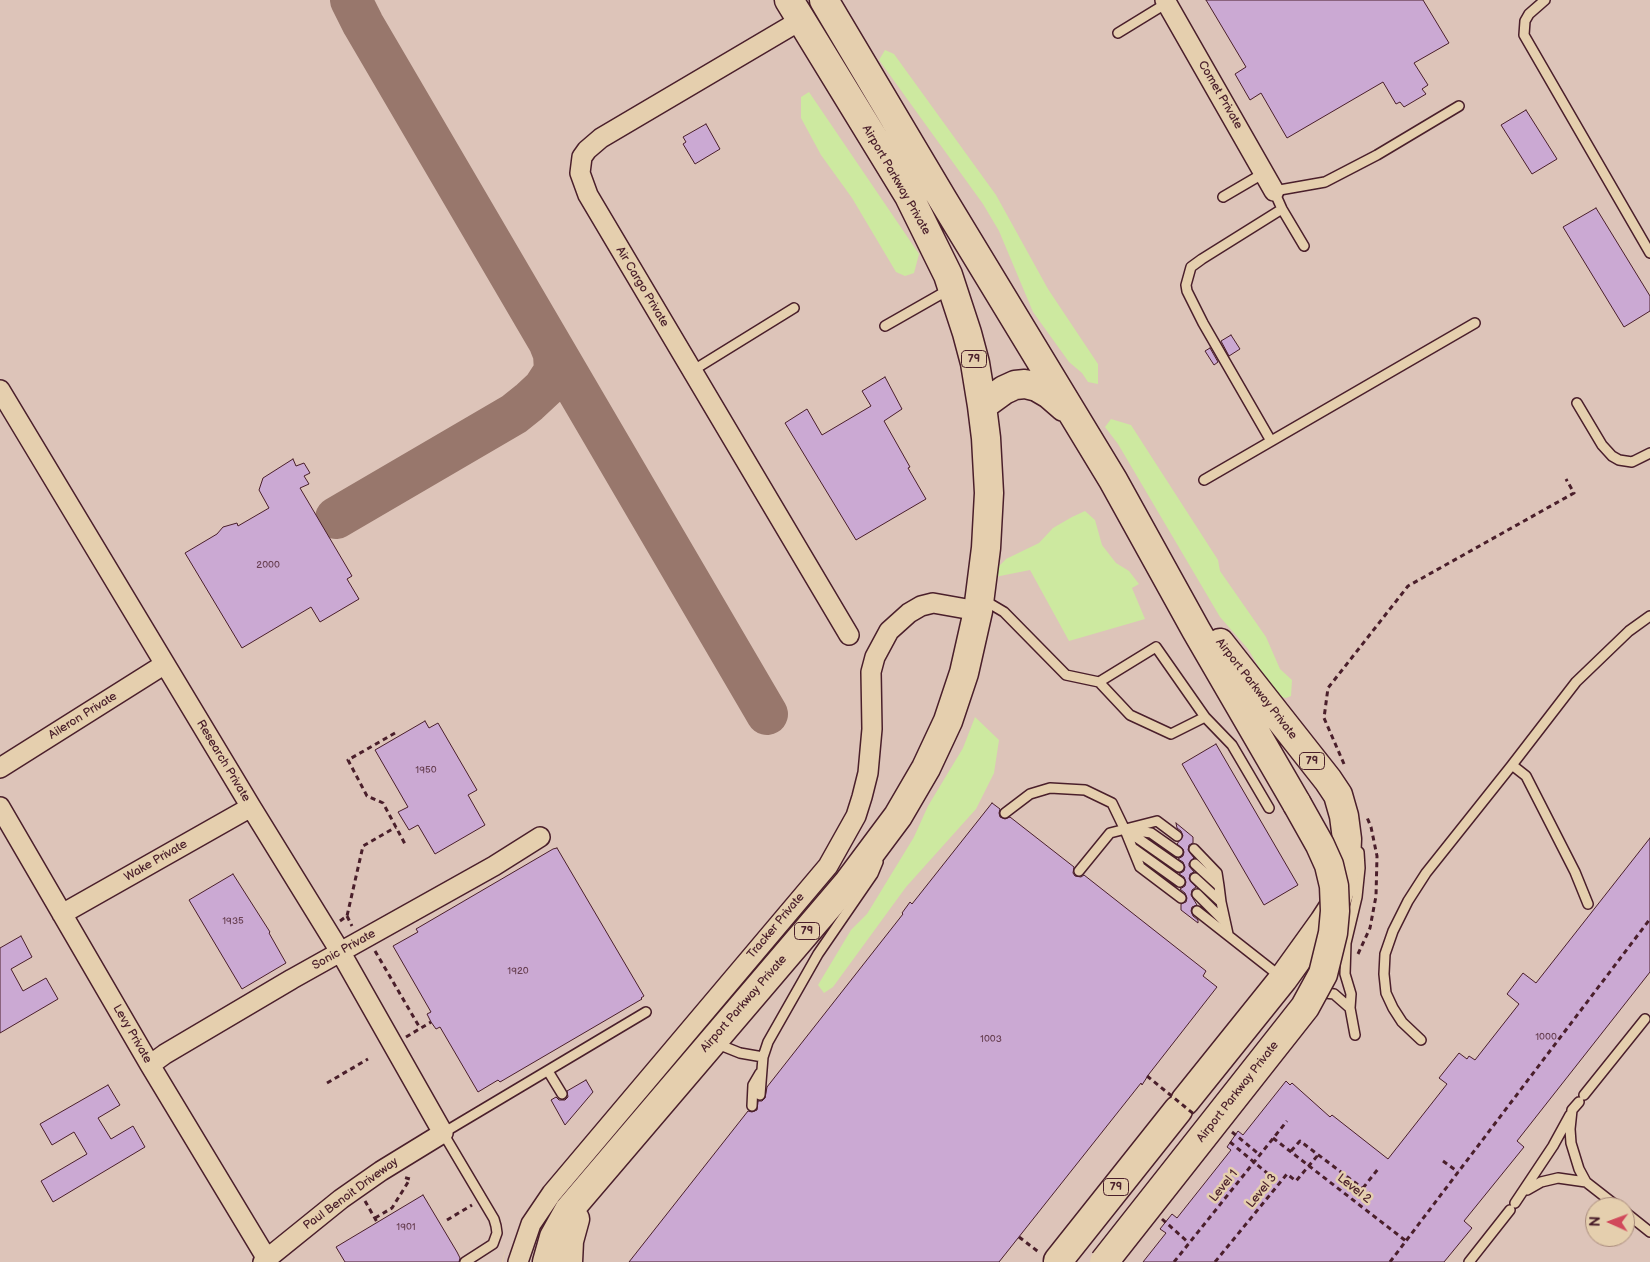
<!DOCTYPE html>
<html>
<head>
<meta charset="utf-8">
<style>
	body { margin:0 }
	#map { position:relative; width:1650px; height:1262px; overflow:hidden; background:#e5cfae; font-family:"Balsamiq Sans",sans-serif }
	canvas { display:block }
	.north { position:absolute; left:1585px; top:1197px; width:50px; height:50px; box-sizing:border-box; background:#e5cfae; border:1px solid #a7897a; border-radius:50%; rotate:272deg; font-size:14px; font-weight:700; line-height:20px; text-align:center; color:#4a1f2b }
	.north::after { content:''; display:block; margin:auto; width:18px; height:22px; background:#d1495b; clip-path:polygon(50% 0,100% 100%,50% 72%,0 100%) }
</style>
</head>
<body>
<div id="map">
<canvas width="1650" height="1262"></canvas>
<div class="north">N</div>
</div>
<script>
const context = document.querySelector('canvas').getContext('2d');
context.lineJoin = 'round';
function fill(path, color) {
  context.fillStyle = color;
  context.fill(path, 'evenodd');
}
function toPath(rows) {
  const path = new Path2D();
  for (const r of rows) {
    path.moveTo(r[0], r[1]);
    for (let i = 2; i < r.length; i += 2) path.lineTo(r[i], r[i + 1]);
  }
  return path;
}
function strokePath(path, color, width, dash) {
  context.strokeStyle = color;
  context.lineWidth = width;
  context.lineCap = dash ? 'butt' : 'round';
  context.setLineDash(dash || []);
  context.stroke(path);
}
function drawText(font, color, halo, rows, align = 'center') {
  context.font = font + ' "Balsamiq Sans",sans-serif';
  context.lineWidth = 5;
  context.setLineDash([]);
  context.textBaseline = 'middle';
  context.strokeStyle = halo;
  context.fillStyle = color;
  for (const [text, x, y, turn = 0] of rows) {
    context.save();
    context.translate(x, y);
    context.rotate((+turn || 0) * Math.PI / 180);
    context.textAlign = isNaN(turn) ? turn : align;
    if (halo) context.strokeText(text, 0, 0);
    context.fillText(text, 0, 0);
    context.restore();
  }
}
fill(toPath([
	[0,0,1650,0,1650,1262,503,1262,506,1247,502,1262,0,1262],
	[1595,1207,1625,1207,1625,1237,1595,1237]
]), '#ddc4b9');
fill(toPath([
	[885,50,894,54,996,195,1048,289,1098,364,1098,384,1088,382,1082,373,1069,362,1033,312,999,231,983,204,879,60],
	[809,92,919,254,914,273,905,276,896,272,852,198,821,155,801,118,801,97],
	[1111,419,1131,425,1218,560,1220,571,1266,637,1280,669,1292,680,1291,696,1286,698,1276,696,1248,649,1220,617,1118,444,1105,427],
	[1085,511,1095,520,1102,545,1116,563,1129,571,1139,584,1132,588,1145,619,1069,641,1030,570,995,577,999,566,1006,559,1039,543,1053,528,1072,517],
	[975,717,999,740,994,773,976,809,906,887,833,987,824,993,818,985,851,930,867,914,914,837,928,806,963,748]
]), '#cde9a0');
strokePath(toPath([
	[351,0,363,24,767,714],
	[336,518,514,414,529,402,544,388,555,371,554,354,550,344]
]), '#98776c', 42);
const building = toPath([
	[1206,0,1423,0,1449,43,1414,63,1428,85,1422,89,1426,94,1404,107,1400,102,1396,104,1383,82,1287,138,1261,93,1250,100,1235,74,1246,67,1206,0],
	[1526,110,1557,159,1532,174,1501,125,1526,110],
	[706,124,720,149,695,164,683,144,686,142,683,137,706,124],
	[1596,208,1650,296,1650,311,1624,327,1563,227,1596,208],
	[1231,335,1240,349,1229,356,1221,341,1231,335],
	[1210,348,1218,362,1214,365,1205,351,1210,348],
	[885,377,902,409,884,421,910,467,908,468,926,499,856,540,785,423,807,409,822,435,871,406,862,391,885,377],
	[293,459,296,466,304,463,310,473,304,476,309,484,300,488,352,576,347,579,359,599,320,622,311,607,242,648,185,553,217,534,223,527,237,523,238,526,269,508,259,490,263,478,293,459],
	[425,721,429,728,438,723,477,790,468,795,485,825,435,854,418,825,409,830,398,812,408,807,375,750,425,721],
	[1216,744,1298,885,1264,905,1182,764,1216,744],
	[992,803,1000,809,999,813,1000,817,1005,819,1010,817,1074,867,1073,873,1075,876,1081,877,1084,875,1206,971,1203,976,1217,987,1149,1074,1142,1085,1141,1083,999,1262,629,1262,748,1111,752,1112,757,1110,758,1101,762,1101,765,1098,767,1087,903,914,902,913,910,902,912,904,992,803],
	[1176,823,1193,837,1193,843,1189,845,1188,850,1194,858,1189,863,1189,866,1194,872,1190,874,1189,879,1196,887,1192,890,1191,895,1197,905,1192,907,1191,911,1193,916,1198,920,1198,923,1181,910,1181,904,1186,902,1187,898,1185,893,1180,889,1185,886,1186,882,1184,877,1179,874,1184,871,1185,867,1183,862,1178,859,1183,856,1184,852,1183,849,1177,844,1183,836,1181,831,1177,828,1176,823],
	[1650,838,1650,972,1517,1141,1524,1147,1464,1221,1472,1228,1444,1262,1143,1262,1166,1233,1160,1229,1172,1214,1177,1218,1231,1150,1227,1147,1238,1131,1243,1135,1286,1081,1290,1085,1292,1083,1330,1117,1332,1115,1388,1159,1447,1084,1439,1078,1459,1053,1467,1059,1469,1056,1475,1060,1519,1004,1507,994,1523,973,1536,983,1650,838],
	[557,848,644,996,641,998,642,999,500,1082,498,1080,478,1092,440,1027,436,1029,431,1022,427,1014,431,1012,393,946,418,932,416,929,553,849,557,848],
	[233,874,270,932,269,933,286,963,242,989,189,900,233,874],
	[21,936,32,957,11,969,23,991,46,978,58,999,0,1033,0,948,21,936],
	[586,1080,593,1092,565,1125,551,1100,556,1097,559,1100,565,1100,568,1097,567,1091,586,1080],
	[108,1085,120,1105,98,1118,111,1139,133,1126,145,1147,53,1202,41,1181,87,1154,74,1132,52,1145,40,1124,108,1085],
	[423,1195,457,1252,460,1258,459,1262,345,1262,336,1247,423,1195]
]);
fill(building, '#cba9d3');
strokePath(building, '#4a1f2b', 1);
const lane = toPath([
	[1545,0,1529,14,1525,21,1524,35,1650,253],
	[1118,33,1167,3],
	[1223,197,1264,173],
	[1304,246,1282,209,1274,191,1325,182,1377,155,1459,106],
	[885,326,950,289],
	[692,371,794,308],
	[1577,403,1602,445,1612,456,1619,460,1632,462,1650,453],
	[1271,441,1203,323,1187,291,1186,285,1191,267,1202,259,1282,209],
	[1204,480,1475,323],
	[982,599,1004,612,1066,675,1099,682,1130,715,1171,734,1205,717,1156,647,1099,682],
	[1205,717,1232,745,1269,808],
	[1005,813,1030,794,1050,788,1085,790,1112,803,1125,830,1140,867,1181,898],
	[1126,830,1179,867],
	[1131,830,1151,833,1178,852],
	[1134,849,1180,882],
	[1194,849,1217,873,1219,886],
	[1195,864,1219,886,1221,902],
	[1079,871,1110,833,1157,821,1177,836],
	[1195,878,1221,902,1228,934],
	[1197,894,1223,920],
	[1588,904,1575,872,1526,776,1512,765,1576,682,1629,631,1650,616],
	[1197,911,1281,977],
	[1346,943,1345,974,1351,994,1350,1008,1355,1035],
	[1338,955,1346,943,1357,897,1360,868,1359,852],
	[1316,992,1334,994,1350,1008],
	[1421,1040,1402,1022,1393,1008,1386,993,1384,974,1385,954,1393,931,1408,901,1426,873,1512,765],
	[715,1043,740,1053,763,1057],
	[548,1071,562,1094],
	[760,1095,763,1057,768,1042,818,954,873,874,878,862],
	[1584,1095,1645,1019],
	[1579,1102,1572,1110,1570,1129,1571,1143,1579,1169,1586,1182,1618,1207],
	[752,1106,753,1085,760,1073],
	[1527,1190,1541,1182,1558,1178,1586,1182],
	[1515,1203,1553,1146,1570,1115],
	[1625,1212,1650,1232],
	[465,1262,493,1244,497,1233,496,1226,494,1219,443,1133,646,1012],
	[1469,1262,1510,1210]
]);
const street = toPath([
	[1165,0,1274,191],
	[801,20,601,138,587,150,582,157,580,173,588,195,849,635],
	[0,390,251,807,341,953,443,1133,381,1171,341,1199,263,1262],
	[0,768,165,664],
	[0,807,150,1065,267,1259],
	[62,914,251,807],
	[150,1065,165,1054,292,979,494,866,540,837],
	[518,1262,531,1224,552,1193,828,866,856,816,862,797,868,773,872,729,871,672,875,657,889,631,909,613,921,606,933,603,978,611]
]);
const highway = toPath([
	[824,0,943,200,1113,480,1196,630,1297,804],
	[982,406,1004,390,1015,385,1025,384,1037,387,1049,394,1064,407],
	[1185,1101,1283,979,1324,922,1335,905,1342,884,1346,861,1347,839,1344,816,1338,795,1328,780,1220,643],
	[1058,1261,1178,1110],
	[547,1262,554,1237,569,1210,848,883,898,816,926,768,948,721,964,673,978,611,986,548,989,493,986,438,982,406,975,363,967,333,948,275,909,196,789,0],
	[568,1262,569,1241,575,1219]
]);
strokePath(lane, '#4a1f2b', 12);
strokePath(street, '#4a1f2b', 22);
strokePath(highway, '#4a1f2b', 31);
strokePath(toPath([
	[395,733,348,760,367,796,383,803,405,844],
	[1344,764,1324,718,1328,688,1408,586,1574,493,1566,479],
	[347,916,352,926],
	[340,921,347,916,363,846,396,827],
	[375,951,420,1028],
	[1358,954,1370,928,1376,896,1377,856,1371,827,1366,815],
	[406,1037,431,1022],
	[327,1083,368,1059],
	[1232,1132,1260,1155],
	[1273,1138,1406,1241],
	[1230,1142,1279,1183],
	[1291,1151,1300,1141,1374,1197],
	[1443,1161,1458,1172],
	[1363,1188,1378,1169],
	[365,1201,377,1222],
	[375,1218,392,1208,410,1179,403,1177],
	[1162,1219,1189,1243],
	[447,1220,472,1205],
	[1019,1237,1040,1253],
	[1174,1262,1287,1121],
	[1215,1262,1287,1174,1296,1181,1318,1155],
	[1390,1262,1650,919]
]), '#4a1f2b', 3, [5, 4]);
strokePath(lane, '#e5cfae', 9);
strokePath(street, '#e5cfae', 19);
strokePath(highway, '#e5cfae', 28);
const highwayBridge = toPath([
	[1104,1262,1305,1007,1323,974,1333,933,1335,911,1334,886,1329,865,1320,845,1297,804]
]);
strokePath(highwayBridge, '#4a1f2b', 31, []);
strokePath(toPath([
	[1147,1076,1195,1115]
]), '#4a1f2b', 3, [5, 4]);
strokePath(highwayBridge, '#e5cfae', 28);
drawText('10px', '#6a4255', null, [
	["2000",268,565],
	["1950",426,770],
	["1935",233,921],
	["1920",518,971],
	["1000",1546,1037],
	["1003",991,1039],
	["1901",406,1227]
]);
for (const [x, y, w] of [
	[974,359,25],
	[1312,761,25],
	[807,931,25],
	[1116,1187,25]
]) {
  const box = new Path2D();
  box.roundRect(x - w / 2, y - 8.5, w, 17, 4);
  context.fillStyle = '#e5cfae';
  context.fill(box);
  strokePath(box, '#4a1f2b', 1);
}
drawText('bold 11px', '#4a1f2b', null, [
	["79",974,359],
	["79",1312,761],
	["79",807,931],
	["79",1116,1187]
]);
drawText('12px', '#4a1f2b', '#e5cfae', [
	["Comet Private",1220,95,60],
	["Airport Parkway Private",896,180,60],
	["Air Cargo Private",642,287,59],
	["Airport Parkway Private",1256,689,52],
	["Aileron Private",83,716,-32],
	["Research Private",223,761,59],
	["Wake Private",156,861,-30],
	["Tracker Private",776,926,-50],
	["Sonic Private",344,950,-29],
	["Airport Parkway Private",744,1004,-49],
	["Levy Private",132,1034,60],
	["Airport Parkway Private",1238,1092,-52],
	["Level 1",1224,1186,-51],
	["Level 2",1354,1189,38],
	["Level 3",1262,1191,-51],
	["Paul Benoit Driveway",351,1194,-36]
]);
</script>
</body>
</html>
